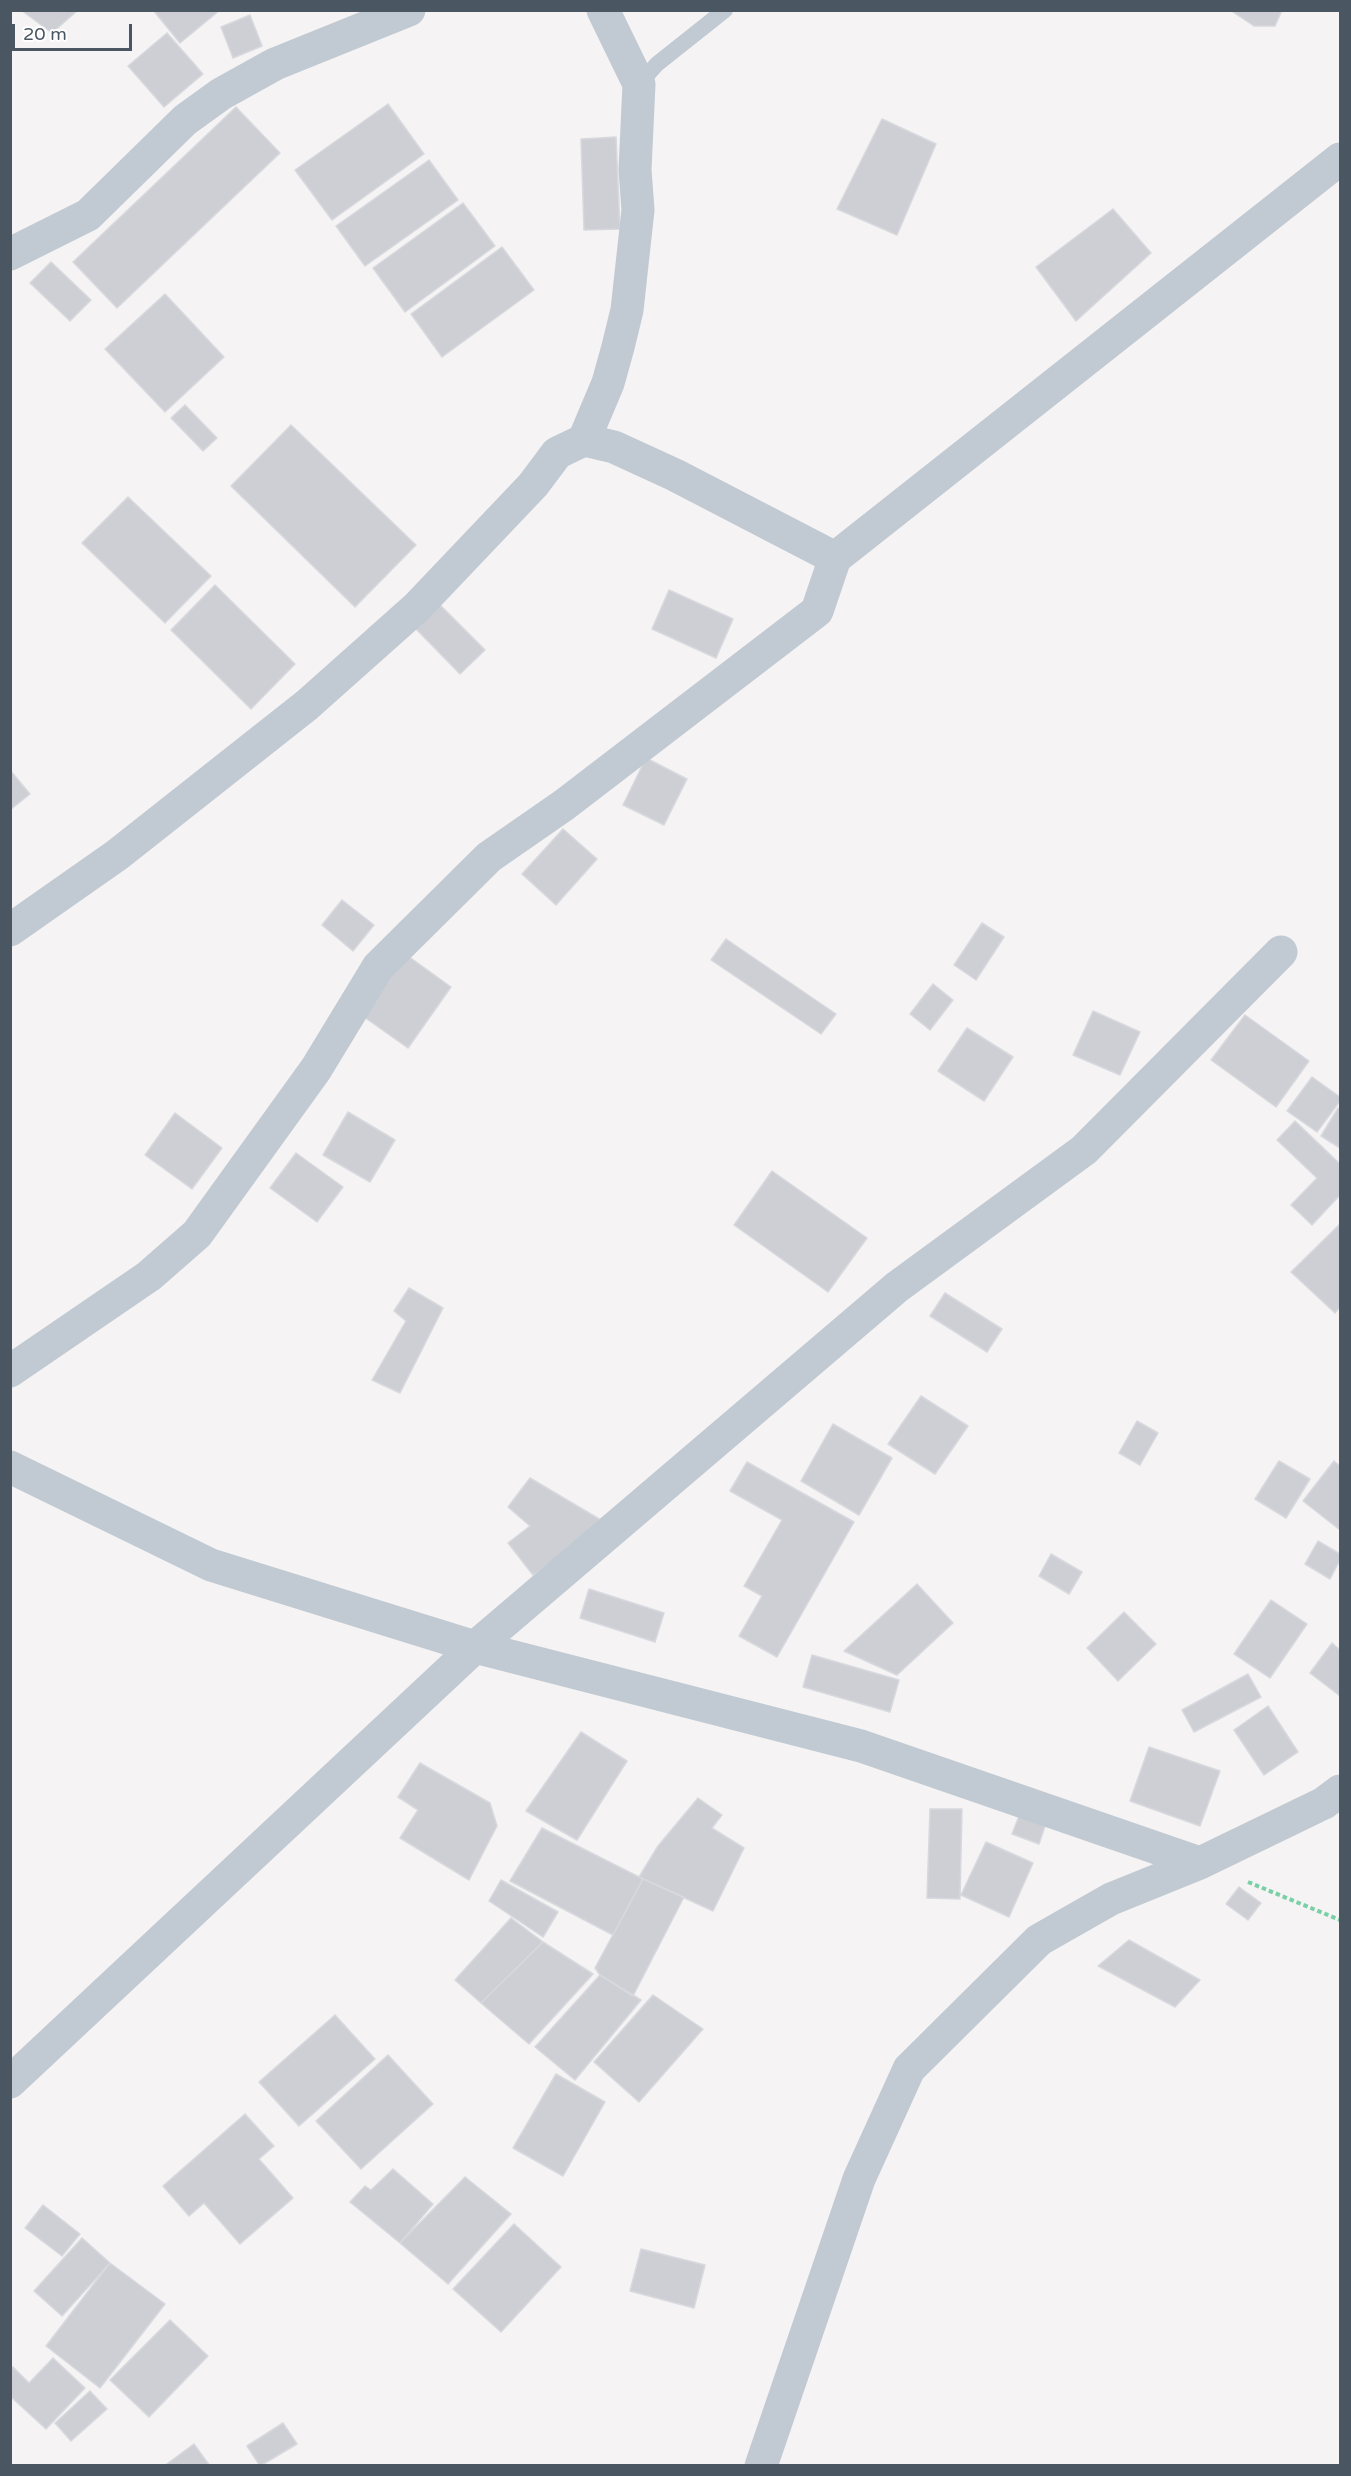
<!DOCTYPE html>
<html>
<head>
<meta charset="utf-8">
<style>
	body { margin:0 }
	#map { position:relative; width:1351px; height:2476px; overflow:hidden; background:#f5f3f3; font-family:"Varela Round",sans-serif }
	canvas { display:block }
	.frame { position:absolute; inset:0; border:12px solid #4a5661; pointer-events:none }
	.scale { position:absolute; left:12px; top:24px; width:120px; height:27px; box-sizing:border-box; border:3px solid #4a5661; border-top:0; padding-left:8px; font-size:18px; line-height:21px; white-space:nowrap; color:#4a5661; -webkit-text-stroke:4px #fff; paint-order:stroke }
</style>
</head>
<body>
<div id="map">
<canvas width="1351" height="2476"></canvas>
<div class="frame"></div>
<div class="scale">20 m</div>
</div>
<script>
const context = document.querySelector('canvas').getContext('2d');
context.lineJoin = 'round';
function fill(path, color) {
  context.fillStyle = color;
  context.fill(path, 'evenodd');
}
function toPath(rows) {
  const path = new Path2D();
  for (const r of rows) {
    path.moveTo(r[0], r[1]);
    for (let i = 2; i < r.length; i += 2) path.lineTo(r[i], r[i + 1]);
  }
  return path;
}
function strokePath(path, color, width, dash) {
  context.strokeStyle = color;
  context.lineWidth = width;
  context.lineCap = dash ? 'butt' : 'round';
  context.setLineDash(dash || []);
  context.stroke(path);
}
const building = toPath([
	[21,10,78,10,52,33,21,10],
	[153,10,220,10,180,43,153,10],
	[1230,10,1282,10,1275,26,1254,26,1230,10],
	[250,15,262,46,233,58,221,27,250,15],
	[167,33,203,74,164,107,128,66,167,33],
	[388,104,424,154,332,220,295,170,388,104],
	[236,107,280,153,117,308,73,262,236,107],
	[882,119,936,144,897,235,837,209,882,119],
	[616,137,620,229,584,230,581,139,616,137],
	[429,160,458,200,365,266,336,226,429,160],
	[463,203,495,246,405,312,373,268,463,203],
	[1113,209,1151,253,1076,321,1036,267,1113,209],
	[502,247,534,290,442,357,411,314,502,247],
	[51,262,91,300,70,321,30,283,51,262],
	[165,294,224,357,165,412,105,349,165,294],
	[185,405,217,438,203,451,171,418,185,405],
	[291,425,416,545,355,607,231,486,291,425],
	[128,497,211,576,165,623,82,543,128,497],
	[215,585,295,664,251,709,171,630,215,585],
	[669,590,733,619,716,658,652,629,669,590],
	[440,605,485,650,460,674,416,629,440,605],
	[646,758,687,779,664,825,623,805,646,758],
	[10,770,30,794,10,810,10,770],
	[563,829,597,859,556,905,522,874,563,829],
	[342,900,374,925,353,951,322,925,342,900],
	[982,923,1004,937,976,980,954,965,982,923],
	[726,939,836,1014,821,1034,711,960,726,939],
	[401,951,451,987,408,1048,357,1012,401,951],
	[933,984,953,1000,930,1030,910,1014,933,984],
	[1093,1011,1140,1032,1120,1075,1073,1055,1093,1011],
	[1245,1015,1309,1061,1276,1107,1211,1060,1245,1015],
	[967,1028,1013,1057,984,1101,938,1071,967,1028],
	[1312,1077,1340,1097,1340,1101,1317,1132,1287,1111,1312,1077],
	[1338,1108,1340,1110,1340,1148,1321,1136,1338,1108],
	[348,1112,395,1140,370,1182,323,1155,348,1112],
	[175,1113,222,1148,192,1189,145,1155,175,1113],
	[1295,1121,1340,1164,1340,1195,1312,1225,1291,1205,1317,1178,1277,1140,1295,1121],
	[296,1153,343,1187,317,1222,270,1188,296,1153],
	[772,1171,867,1238,828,1292,734,1225,772,1171],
	[1340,1224,1340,1307,1335,1313,1291,1272,1340,1224],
	[409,1288,443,1308,400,1393,372,1380,406,1321,394,1311,409,1288],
	[945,1293,1002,1329,987,1352,930,1316,945,1293],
	[921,1396,968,1426,935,1474,888,1444,921,1396],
	[1137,1421,1158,1433,1140,1465,1119,1453,1137,1421],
	[833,1424,892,1458,859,1515,801,1481,833,1424],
	[1279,1461,1310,1479,1286,1518,1255,1499,1279,1461],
	[1334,1461,1340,1466,1340,1530,1303,1501,1334,1461],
	[747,1462,854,1522,777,1657,739,1636,762,1596,744,1586,782,1520,730,1491,747,1462],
	[530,1478,606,1523,533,1575,508,1543,530,1526,508,1507,530,1478],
	[1318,1541,1340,1554,1340,1560,1330,1579,1305,1564,1318,1541],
	[1051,1554,1082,1572,1069,1594,1039,1576,1051,1554],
	[917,1584,953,1623,897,1675,844,1651,917,1584],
	[589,1589,664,1613,655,1642,580,1618,589,1589],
	[1271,1600,1307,1624,1270,1678,1234,1654,1271,1600],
	[1124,1612,1156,1644,1118,1681,1087,1648,1124,1612],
	[1332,1643,1340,1650,1340,1696,1310,1673,1332,1643],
	[812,1655,899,1680,890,1712,803,1687,812,1655],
	[1248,1674,1261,1697,1194,1732,1182,1710,1248,1674],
	[1268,1706,1298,1752,1264,1775,1234,1730,1268,1706],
	[581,1732,627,1761,577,1840,526,1811,581,1732],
	[1149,1747,1220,1771,1200,1826,1130,1801,1149,1747],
	[420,1763,490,1803,497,1826,469,1880,400,1838,418,1810,398,1797,420,1763],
	[698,1798,722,1815,712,1828,744,1848,713,1911,639,1877,658,1846,698,1798],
	[930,1809,962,1809,960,1899,927,1898,930,1809],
	[1021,1811,1047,1820,1039,1844,1012,1834,1021,1811],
	[542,1828,643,1879,613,1935,510,1881,542,1828],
	[986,1842,1033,1863,1009,1917,961,1895,986,1842],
	[643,1879,684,1897,633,1996,600,1975,595,1968,643,1879],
	[501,1880,558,1912,543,1937,489,1901,501,1880],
	[1239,1887,1261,1903,1248,1920,1226,1904,1239,1887],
	[511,1918,543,1942,481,2003,455,1980,511,1918],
	[1129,1940,1200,1980,1175,2007,1098,1966,1129,1940],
	[543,1942,593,1974,529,2044,481,2003,543,1942],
	[600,1975,641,2000,575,2080,535,2047,600,1975],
	[653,1995,703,2029,639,2102,594,2062,653,1995],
	[335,2015,375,2059,299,2126,259,2082,335,2015],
	[388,2055,433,2104,361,2169,316,2121,388,2055],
	[556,2074,605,2102,563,2176,513,2148,556,2074],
	[245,2114,274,2146,259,2159,293,2198,240,2244,204,2203,189,2216,163,2186,245,2114],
	[393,2169,433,2204,400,2243,350,2202,365,2186,371,2190,393,2169],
	[465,2177,511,2214,448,2284,400,2243,465,2177],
	[43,2205,80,2234,62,2256,25,2228,43,2205],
	[514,2224,561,2267,501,2332,453,2289,514,2224],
	[82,2238,110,2263,62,2316,34,2291,82,2238],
	[641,2249,705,2265,694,2308,630,2291,641,2249],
	[110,2263,165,2304,100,2388,46,2346,110,2263],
	[170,2320,208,2356,149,2417,110,2380,170,2320],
	[53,2358,85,2388,46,2429,10,2396,10,2370,13,2367,29,2383,53,2358],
	[90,2391,107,2409,71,2441,55,2423,90,2391],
	[283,2423,297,2444,260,2466,247,2446,283,2423],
	[194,2444,210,2466,164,2466,194,2444]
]);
fill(building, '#cdcfd5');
strokePath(building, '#d7d9de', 1.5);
strokePath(toPath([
	[1248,1882,1340,1920]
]), '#7ad0a6', 4, [4.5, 3]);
strokePath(toPath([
	[639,84,657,64,725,10]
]), '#c1cad2', 16);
strokePath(toPath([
	[10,254,88,215,185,120,221,94,275,64,409,10],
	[584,440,608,383,618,347,627,310,638,210,635,170,639,84,603,10],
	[10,930,117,855,307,705,417,607,533,485,557,453,584,440,614,447,675,475,835,558],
	[10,1371,149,1276,197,1234,316,1069,378,967,489,857,564,805,817,611,835,558,1340,159],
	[10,1467,211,1565,475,1647,861,1746,1200,1863],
	[10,2082,475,1647,897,1287,1084,1150,1281,952],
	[761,2466,859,2179,909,2069,1039,1940,1111,1899,1200,1863,1324,1803,1340,1791]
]), '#c1cad2', 33);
</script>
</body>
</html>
